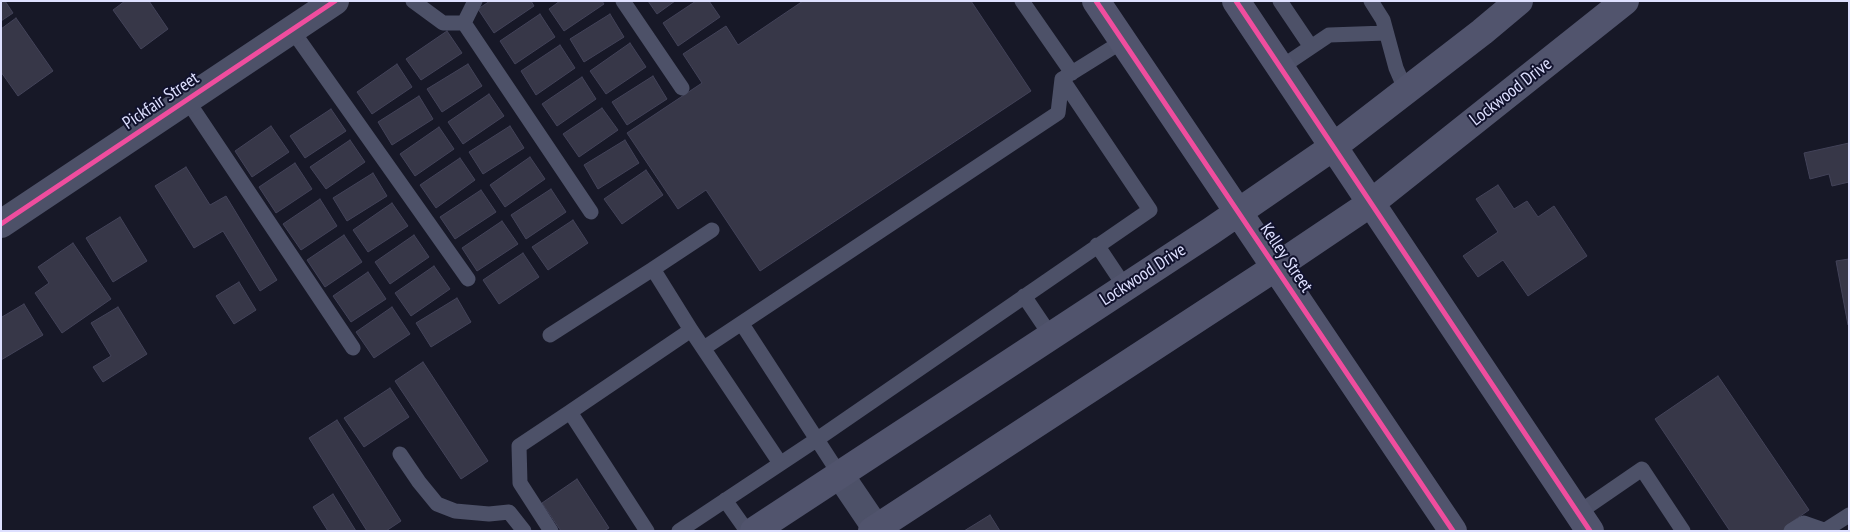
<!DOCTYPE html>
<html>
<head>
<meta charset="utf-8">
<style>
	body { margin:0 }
	#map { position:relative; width:1850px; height:532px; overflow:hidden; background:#171827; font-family:"PT Sans Narrow",sans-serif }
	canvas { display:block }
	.frame { position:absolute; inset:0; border:2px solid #dee0ff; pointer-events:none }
</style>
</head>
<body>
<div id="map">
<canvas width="1850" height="532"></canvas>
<div class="frame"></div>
</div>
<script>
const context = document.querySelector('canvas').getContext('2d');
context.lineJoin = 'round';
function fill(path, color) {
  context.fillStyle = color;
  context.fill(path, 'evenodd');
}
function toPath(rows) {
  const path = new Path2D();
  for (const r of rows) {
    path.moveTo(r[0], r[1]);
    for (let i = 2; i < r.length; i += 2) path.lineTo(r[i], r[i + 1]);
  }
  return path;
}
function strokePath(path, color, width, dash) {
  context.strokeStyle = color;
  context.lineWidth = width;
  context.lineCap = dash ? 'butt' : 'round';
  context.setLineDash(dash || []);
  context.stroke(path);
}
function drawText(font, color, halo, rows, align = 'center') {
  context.font = font + ' "PT Sans Narrow",sans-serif';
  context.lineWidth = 4;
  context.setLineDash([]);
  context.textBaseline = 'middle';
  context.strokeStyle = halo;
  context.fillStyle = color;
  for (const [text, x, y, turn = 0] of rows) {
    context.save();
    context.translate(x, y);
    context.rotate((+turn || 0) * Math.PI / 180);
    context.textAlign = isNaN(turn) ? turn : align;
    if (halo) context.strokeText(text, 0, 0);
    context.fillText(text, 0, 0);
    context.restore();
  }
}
const building = toPath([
	[1,1,5,1,13,13,1,21,1,1],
	[125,1,149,1,168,29,141,49,113,10,125,1],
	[490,1,531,1,534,6,494,33,478,9,490,1],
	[560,1,602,1,604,4,564,31,549,9,560,1],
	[648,1,675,1,657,14,648,1],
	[696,1,709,1,720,17,678,46,663,23,696,1],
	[803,1,971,1,1031,91,760,271,706,190,678,209,627,133,702,83,683,54,726,26,738,45,803,1],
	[540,14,555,37,515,64,500,41,540,14],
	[610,14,624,37,584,62,570,39,610,14],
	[16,18,53,71,18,96,1,72,1,29,16,18],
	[447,31,462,53,421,80,406,59,447,31],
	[630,43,646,67,606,94,590,71,630,43],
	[560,45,575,68,536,95,521,71,560,45],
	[397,64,412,87,372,114,357,92,397,64],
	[468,64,482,86,442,112,427,89,468,64],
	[653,76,667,99,627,125,612,102,653,76],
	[582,77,596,99,557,126,542,104,582,77],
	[489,94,504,116,463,144,448,122,489,94],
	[419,96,433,119,392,145,378,122,419,96],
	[602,108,618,130,579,157,563,134,602,108],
	[331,109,346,131,305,158,290,136,331,109],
	[271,126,289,152,252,177,235,151,271,126],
	[510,126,524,148,483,174,469,152,510,126],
	[439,127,454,149,415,176,400,154,439,127],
	[350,140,365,162,326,189,310,167,350,140],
	[625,140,639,163,598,189,584,165,625,140],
	[1849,143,1849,182,1832,186,1829,174,1810,179,1804,153,1849,143],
	[530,157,545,179,505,207,490,185,530,157],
	[460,158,475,180,436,208,420,185,460,158],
	[295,163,312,189,276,213,259,187,295,163],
	[186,167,210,205,226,196,277,280,260,291,223,231,194,248,155,186,186,167],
	[646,170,663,195,622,224,604,199,646,170],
	[373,173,387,196,347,221,333,198,373,173],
	[1498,185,1514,209,1527,201,1538,217,1554,206,1587,256,1528,296,1503,260,1478,277,1463,256,1498,232,1476,199,1498,185],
	[551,189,566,212,526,239,511,215,551,189],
	[481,190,496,212,455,239,440,217,481,190],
	[320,199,337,226,301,250,283,224,320,199],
	[392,203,408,226,368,252,353,230,392,203],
	[120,217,147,261,113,282,86,238,120,217],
	[573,220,588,243,548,270,532,247,573,220],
	[502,221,518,244,477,271,462,248,502,221],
	[344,235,362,262,325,287,307,260,344,235],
	[414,235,429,257,390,284,375,262,414,235],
	[73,243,111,299,62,333,35,293,49,283,38,267,73,243],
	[523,253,539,277,499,304,483,280,523,253],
	[1849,259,1849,325,1848,325,1836,261,1849,259],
	[434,266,450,289,411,316,395,293,434,266],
	[368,272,386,299,351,322,333,296,368,272],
	[239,282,256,310,234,324,216,296,239,282],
	[457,298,471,322,431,347,416,323,457,298],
	[24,304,43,335,1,360,1,316,2,317,24,304],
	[118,307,147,354,103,382,93,367,111,356,91,323,118,307],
	[392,307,410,334,374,358,356,332,392,307],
	[423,362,488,461,461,479,395,381,423,362],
	[1718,376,1809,510,1786,526,1789,531,1730,531,1655,419,1718,376],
	[390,388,409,417,364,447,344,418,390,388],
	[337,420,401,521,386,531,367,531,309,438,337,420],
	[577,479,609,528,604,531,561,531,542,503,577,479],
	[333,494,356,531,328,531,313,507,333,494],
	[990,515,1000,531,964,531,990,515]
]);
fill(building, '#373748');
strokePath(building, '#434359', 1);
strokePath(toPath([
	[413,1,443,23,464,23,475,1],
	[623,1,682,88],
	[1022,1,1072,73],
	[1280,1,1311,47],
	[1371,1,1383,20,1396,68,1406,91],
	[464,23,591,212],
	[292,30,468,279],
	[1280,68,1329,35,1386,33],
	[187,100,353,348],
	[1097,245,1125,287],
	[1024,296,1051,336],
	[742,324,840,475],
	[691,330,653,269,712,230],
	[550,335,653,269],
	[704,348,1058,113,1062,79,1123,41],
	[400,454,419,482,437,504,455,511,489,514,509,512,524,531],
	[725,500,747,531],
	[1578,513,1642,469,1683,531],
	[551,531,520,483,519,446,570,412],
	[647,531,570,412,691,330,780,463],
	[679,531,816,440,1150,210,1062,79],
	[1791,531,1804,523,1824,530],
	[1824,531,1849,515]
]), '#4d5168', 15);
strokePath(toPath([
	[1,224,335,1],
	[840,475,878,531]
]), '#4d5168', 28);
strokePath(toPath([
	[1096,1,1453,531],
	[1236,1,1590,531],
	[754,531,1211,231,1333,147,1482,32,1519,1],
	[872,531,1276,267,1371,203,1625,1]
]), '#51546d', 28);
strokePath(toPath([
	[1096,1,1453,531],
	[1236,1,1590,531],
	[1,224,335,1]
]), '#ef4d9e', 5);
drawText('18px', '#dee0ff', '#11122d', [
	["Lockwood Drive",1511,92,-38],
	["Pickfair Street",161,101,-34],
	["Kelley Street",1286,258,56],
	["Lockwood Drive",1143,275,-33]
]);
</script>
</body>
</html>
